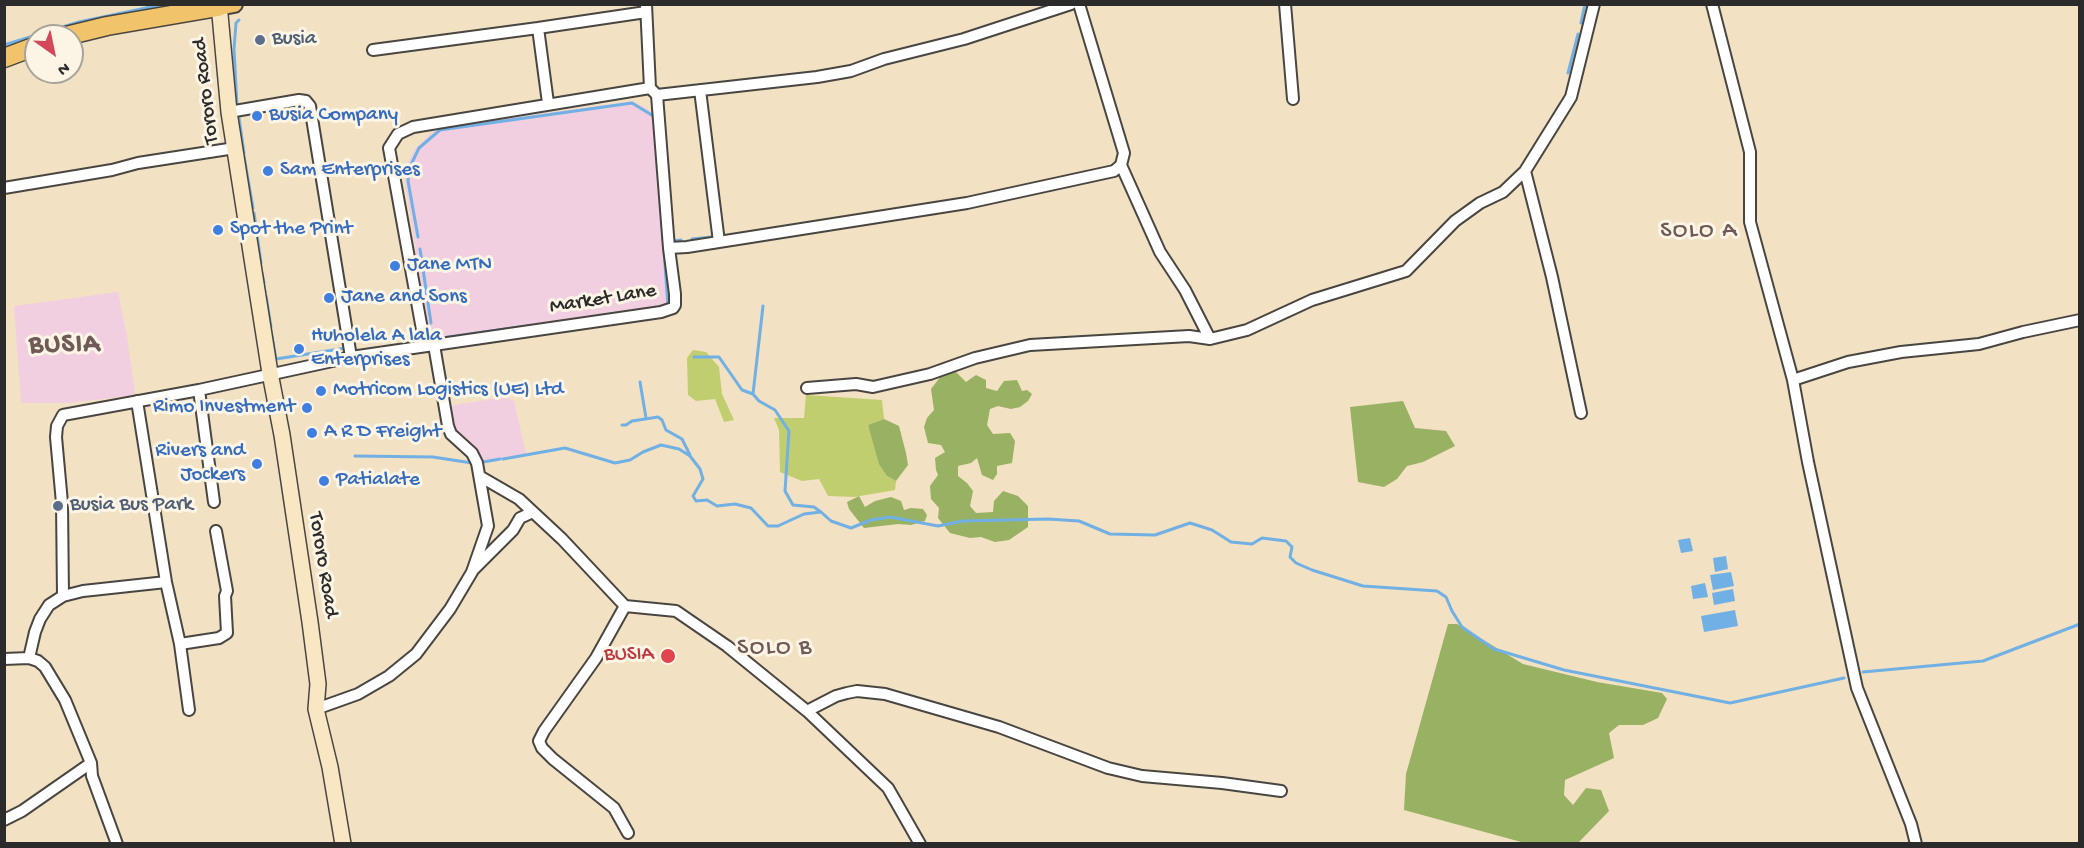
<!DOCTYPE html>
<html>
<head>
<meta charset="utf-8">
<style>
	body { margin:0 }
	#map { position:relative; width:2084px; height:848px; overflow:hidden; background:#f2e1c2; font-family:"Gochi Hand",sans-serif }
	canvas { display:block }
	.frame { position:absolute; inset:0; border:6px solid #2b2b2b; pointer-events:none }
	.north { position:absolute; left:24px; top:24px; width:60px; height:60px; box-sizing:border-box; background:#fcf5e5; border:2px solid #a8a49b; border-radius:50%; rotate:147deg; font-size:16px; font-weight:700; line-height:24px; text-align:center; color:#2b2b2b }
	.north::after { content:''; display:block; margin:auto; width:21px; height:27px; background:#d1495b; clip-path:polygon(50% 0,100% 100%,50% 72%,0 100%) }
</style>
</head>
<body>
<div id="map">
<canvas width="2084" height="848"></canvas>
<div class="frame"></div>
<div class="north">N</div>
</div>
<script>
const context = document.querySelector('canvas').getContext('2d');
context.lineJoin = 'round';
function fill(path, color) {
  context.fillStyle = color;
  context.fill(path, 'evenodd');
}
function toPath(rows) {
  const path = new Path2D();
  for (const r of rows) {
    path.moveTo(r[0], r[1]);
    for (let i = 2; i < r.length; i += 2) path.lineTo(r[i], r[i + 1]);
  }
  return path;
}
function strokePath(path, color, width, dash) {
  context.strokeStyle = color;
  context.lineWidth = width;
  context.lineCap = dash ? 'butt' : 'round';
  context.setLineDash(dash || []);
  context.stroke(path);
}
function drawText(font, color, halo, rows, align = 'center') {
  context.font = font + ' "Gochi Hand",sans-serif';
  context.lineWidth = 6;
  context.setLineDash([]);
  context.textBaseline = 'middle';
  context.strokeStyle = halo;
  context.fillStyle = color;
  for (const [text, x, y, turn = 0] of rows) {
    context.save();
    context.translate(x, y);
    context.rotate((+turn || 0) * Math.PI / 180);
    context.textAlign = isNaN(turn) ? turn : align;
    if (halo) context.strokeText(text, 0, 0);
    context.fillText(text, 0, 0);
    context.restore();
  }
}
fill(toPath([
	[633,101,656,114,669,306,430,340,405,184,405,169,414,150,436,128],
	[118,292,127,336,135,395,70,403,21,403,14,306],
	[509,396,510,401,514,400,526,454,482,462,453,430,449,406]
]), '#f2cfe0');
fill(toPath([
	[693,350,706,352,719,367,722,394,734,420,724,422,715,399,696,401,688,395,687,358],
	[806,395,882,400,884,419,868,425,887,476,896,481,895,490,854,497,828,496,819,479,802,481,780,472,779,430,774,418,804,418]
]), '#c0ce70');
fill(toPath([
	[956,372,966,382,976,375,986,380,986,388,997,391,1004,381,1017,380,1022,391,1027,390,1032,394,1028,401,1020,407,1011,409,998,406,990,409,987,425,993,434,1010,433,1015,441,1012,463,997,466,997,474,993,480,982,475,977,458,971,463,958,466,958,476,967,483,973,491,970,506,976,513,993,512,994,501,1003,491,1018,496,1028,506,1028,527,1009,540,995,542,981,537,970,538,950,533,938,518,939,508,931,499,930,486,938,475,936,470,935,458,945,452,941,445,928,443,924,427,927,418,934,410,931,389,941,376],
	[1403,401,1415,428,1446,431,1455,446,1423,462,1407,466,1397,479,1384,487,1358,482,1350,407],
	[884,419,899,426,906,453,908,465,896,481,887,476,879,464,868,425],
	[859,496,865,507,875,501,891,497,901,501,904,510,911,508,923,509,927,515,925,521,911,525,898,524,864,528,849,509,847,502],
	[1448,624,1457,624,1523,664,1597,682,1662,693,1667,699,1658,718,1643,725,1619,725,1609,733,1614,758,1565,780,1564,795,1573,805,1586,788,1601,790,1609,811,1578,843,1525,843,1404,810,1406,774]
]), '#98b162');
fill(toPath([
	[1690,538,1693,551,1681,553,1678,540],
	[1726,556,1728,569,1715,572,1713,558],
	[1731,572,1734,586,1713,590,1710,575],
	[1705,583,1708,597,1693,599,1691,586],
	[1733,589,1735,601,1714,605,1712,593],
	[1735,610,1738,626,1704,632,1701,616]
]), '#71b0e4');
strokePath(toPath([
	[1581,23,1585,4],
	[4,45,79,22,165,4],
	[1568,73,1578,34],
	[237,106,234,49,236,23,239,20],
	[239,118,244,153],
	[244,156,253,208],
	[661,210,668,306],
	[254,213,261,263],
	[418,237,408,181,409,169,419,148,440,130,632,103,655,117],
	[692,239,712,237],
	[673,241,681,240],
	[420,249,431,323],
	[262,273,264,283],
	[264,287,265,292],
	[266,296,271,327],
	[271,331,276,359,346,348],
	[433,333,434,339,527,326],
	[694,357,719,357,742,390,753,394,759,401,775,410,789,431,785,491,793,505,814,507,821,512],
	[640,382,646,418],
	[753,394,763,306],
	[622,425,626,425,632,421,658,417,662,420,666,430,682,439,690,455],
	[355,456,433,457,472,463],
	[503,459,565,448,615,463,630,460,643,452,661,445,679,449,690,456,700,469,703,479,693,496,696,501,707,500,717,506,735,504,751,508,768,526,778,526,804,514,821,512,831,521,851,528,871,520,890,517,938,526,963,521,1048,519,1079,521,1110,534,1155,535,1190,523,1212,530,1231,542,1252,544,1262,538,1286,541,1292,547,1290,557,1296,563,1312,570,1363,586,1437,591,1446,597,1452,611,1462,627,1494,649,1564,670,1730,703,1844,678],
	[483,462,500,459],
	[1863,672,1983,661,2080,624]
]), '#71b0e4', 3);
const minor = toPath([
	[1285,4,1293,99],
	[1712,4,1750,152,1750,222,1793,380,1808,462,1857,688,1911,824,1916,844],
	[373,50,538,28],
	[700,90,719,242],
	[657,95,817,77,851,71,884,59,964,39,1071,4],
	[548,103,538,28,646,12],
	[229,112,299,100,306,101,310,106,351,357],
	[1121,165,1160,252,1185,290,1210,339],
	[1525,171,1552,277,1581,413],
	[4,188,112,170,138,163,235,148],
	[669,248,687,247,967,203,1114,171,1121,165,1124,153,1079,4],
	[425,346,389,148,398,134,413,127,650,88],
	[1793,380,1848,362,1901,352,1979,344,2023,332,2080,320],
	[807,388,856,384,873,387,930,374,975,358,1030,345,1189,336,1210,339,1247,330,1312,300,1406,271,1455,221,1480,203,1503,192,1525,171,1571,97,1594,4],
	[199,390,214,502],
	[137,401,166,582,180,644,189,710],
	[481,477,519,499,562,539,625,606,596,658,544,731,539,741,542,748,553,759,614,808,628,833],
	[474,569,513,530,520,518,533,512],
	[63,596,62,503,56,437,57,426,63,415,199,390,351,357,661,312,673,308,675,305,675,294,669,248,657,95,650,88,646,4],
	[625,606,676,611,727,646,807,711,888,788,920,844],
	[180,644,219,638,227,633,225,596,227,591,216,531],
	[4,659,29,658],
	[316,709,358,694,389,676,416,654,450,609,472,572,488,526,477,463,472,453,451,434,448,426,434,345],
	[807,711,836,696,847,693,857,691,885,694,999,727,1108,768,1142,776,1222,783,1281,791],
	[4,820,22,811,91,763],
	[117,844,92,776,91,763,65,700,45,667,38,661,29,658,35,632,40,619,49,605,63,596,83,591,166,582]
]);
const secondary = toPath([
	[219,4,229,112,270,373,282,435,310,622,318,684,316,709,330,767,343,844]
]);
const primary = toPath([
	[218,7,234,4]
]);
const trunk = toPath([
	[66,36,107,26,218,7],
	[4,58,36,46]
]);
strokePath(minor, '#494642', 14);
strokePath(secondary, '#494642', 18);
strokePath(primary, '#494642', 20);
strokePath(trunk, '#494642', 21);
strokePath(minor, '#fff', 10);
strokePath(secondary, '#f9e7c3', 15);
strokePath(primary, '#f1c36a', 16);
strokePath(trunk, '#f1c36a', 18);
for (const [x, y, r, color] of [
	[260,40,6,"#5c6f8a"],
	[257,116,6,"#3f7fe0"],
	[268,171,6,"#3f7fe0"],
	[218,230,6,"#3f7fe0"],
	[395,266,6,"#3f7fe0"],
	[329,298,6,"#3f7fe0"],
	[299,349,6,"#3f7fe0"],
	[321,391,6,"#3f7fe0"],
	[307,408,6,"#3f7fe0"],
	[312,433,6,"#3f7fe0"],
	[257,464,6,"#3f7fe0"],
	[324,481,6,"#3f7fe0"],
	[58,506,6,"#5c6f8a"],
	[668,656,8,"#e0444e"]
]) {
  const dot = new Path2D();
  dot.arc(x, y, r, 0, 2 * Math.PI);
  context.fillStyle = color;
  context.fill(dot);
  strokePath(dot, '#fcf5e5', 2);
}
drawText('21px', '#4e5e75', '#fcf5e5', [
	["Busia",272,40],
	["Busia Bus Park",70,506]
], 'left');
drawText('21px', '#2b2b2b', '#fcf5e5', [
	["Tororo Road",207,91,-97],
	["Market Lane",603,300,-9],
	["Tororo Road",322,565,81]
]);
drawText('21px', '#366cbe', '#fcf5e5', [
	["Busia Company",269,116],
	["Sam Enterprises",280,171],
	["Spot the Print",230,230],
	["Jane MTN",407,266],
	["Jane and Sons",341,298],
	["Huholela A lala",311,337],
	["Enterprises",311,361],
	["Motricom Logistics (UE) Ltd",333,391],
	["Rimo Investment",295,408,"right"],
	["A R D Freight",324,433],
	["Rivers and",245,452,"right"],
	["Jockers",245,476,"right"],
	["Patialate",336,481]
], 'left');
drawText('21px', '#be3a42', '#fcf5e5', [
	["BUSIA",654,656]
], 'right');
context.letterSpacing = '1.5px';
drawText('24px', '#705a58', '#fcf5e5', [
	["SOLO A",1699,232],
	["SOLO B",775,649]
]);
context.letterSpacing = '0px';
context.letterSpacing = '1.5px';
drawText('bold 27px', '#705a58', '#fcf5e5', [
	["BUSIA",65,347]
]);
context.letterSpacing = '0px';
</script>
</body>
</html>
